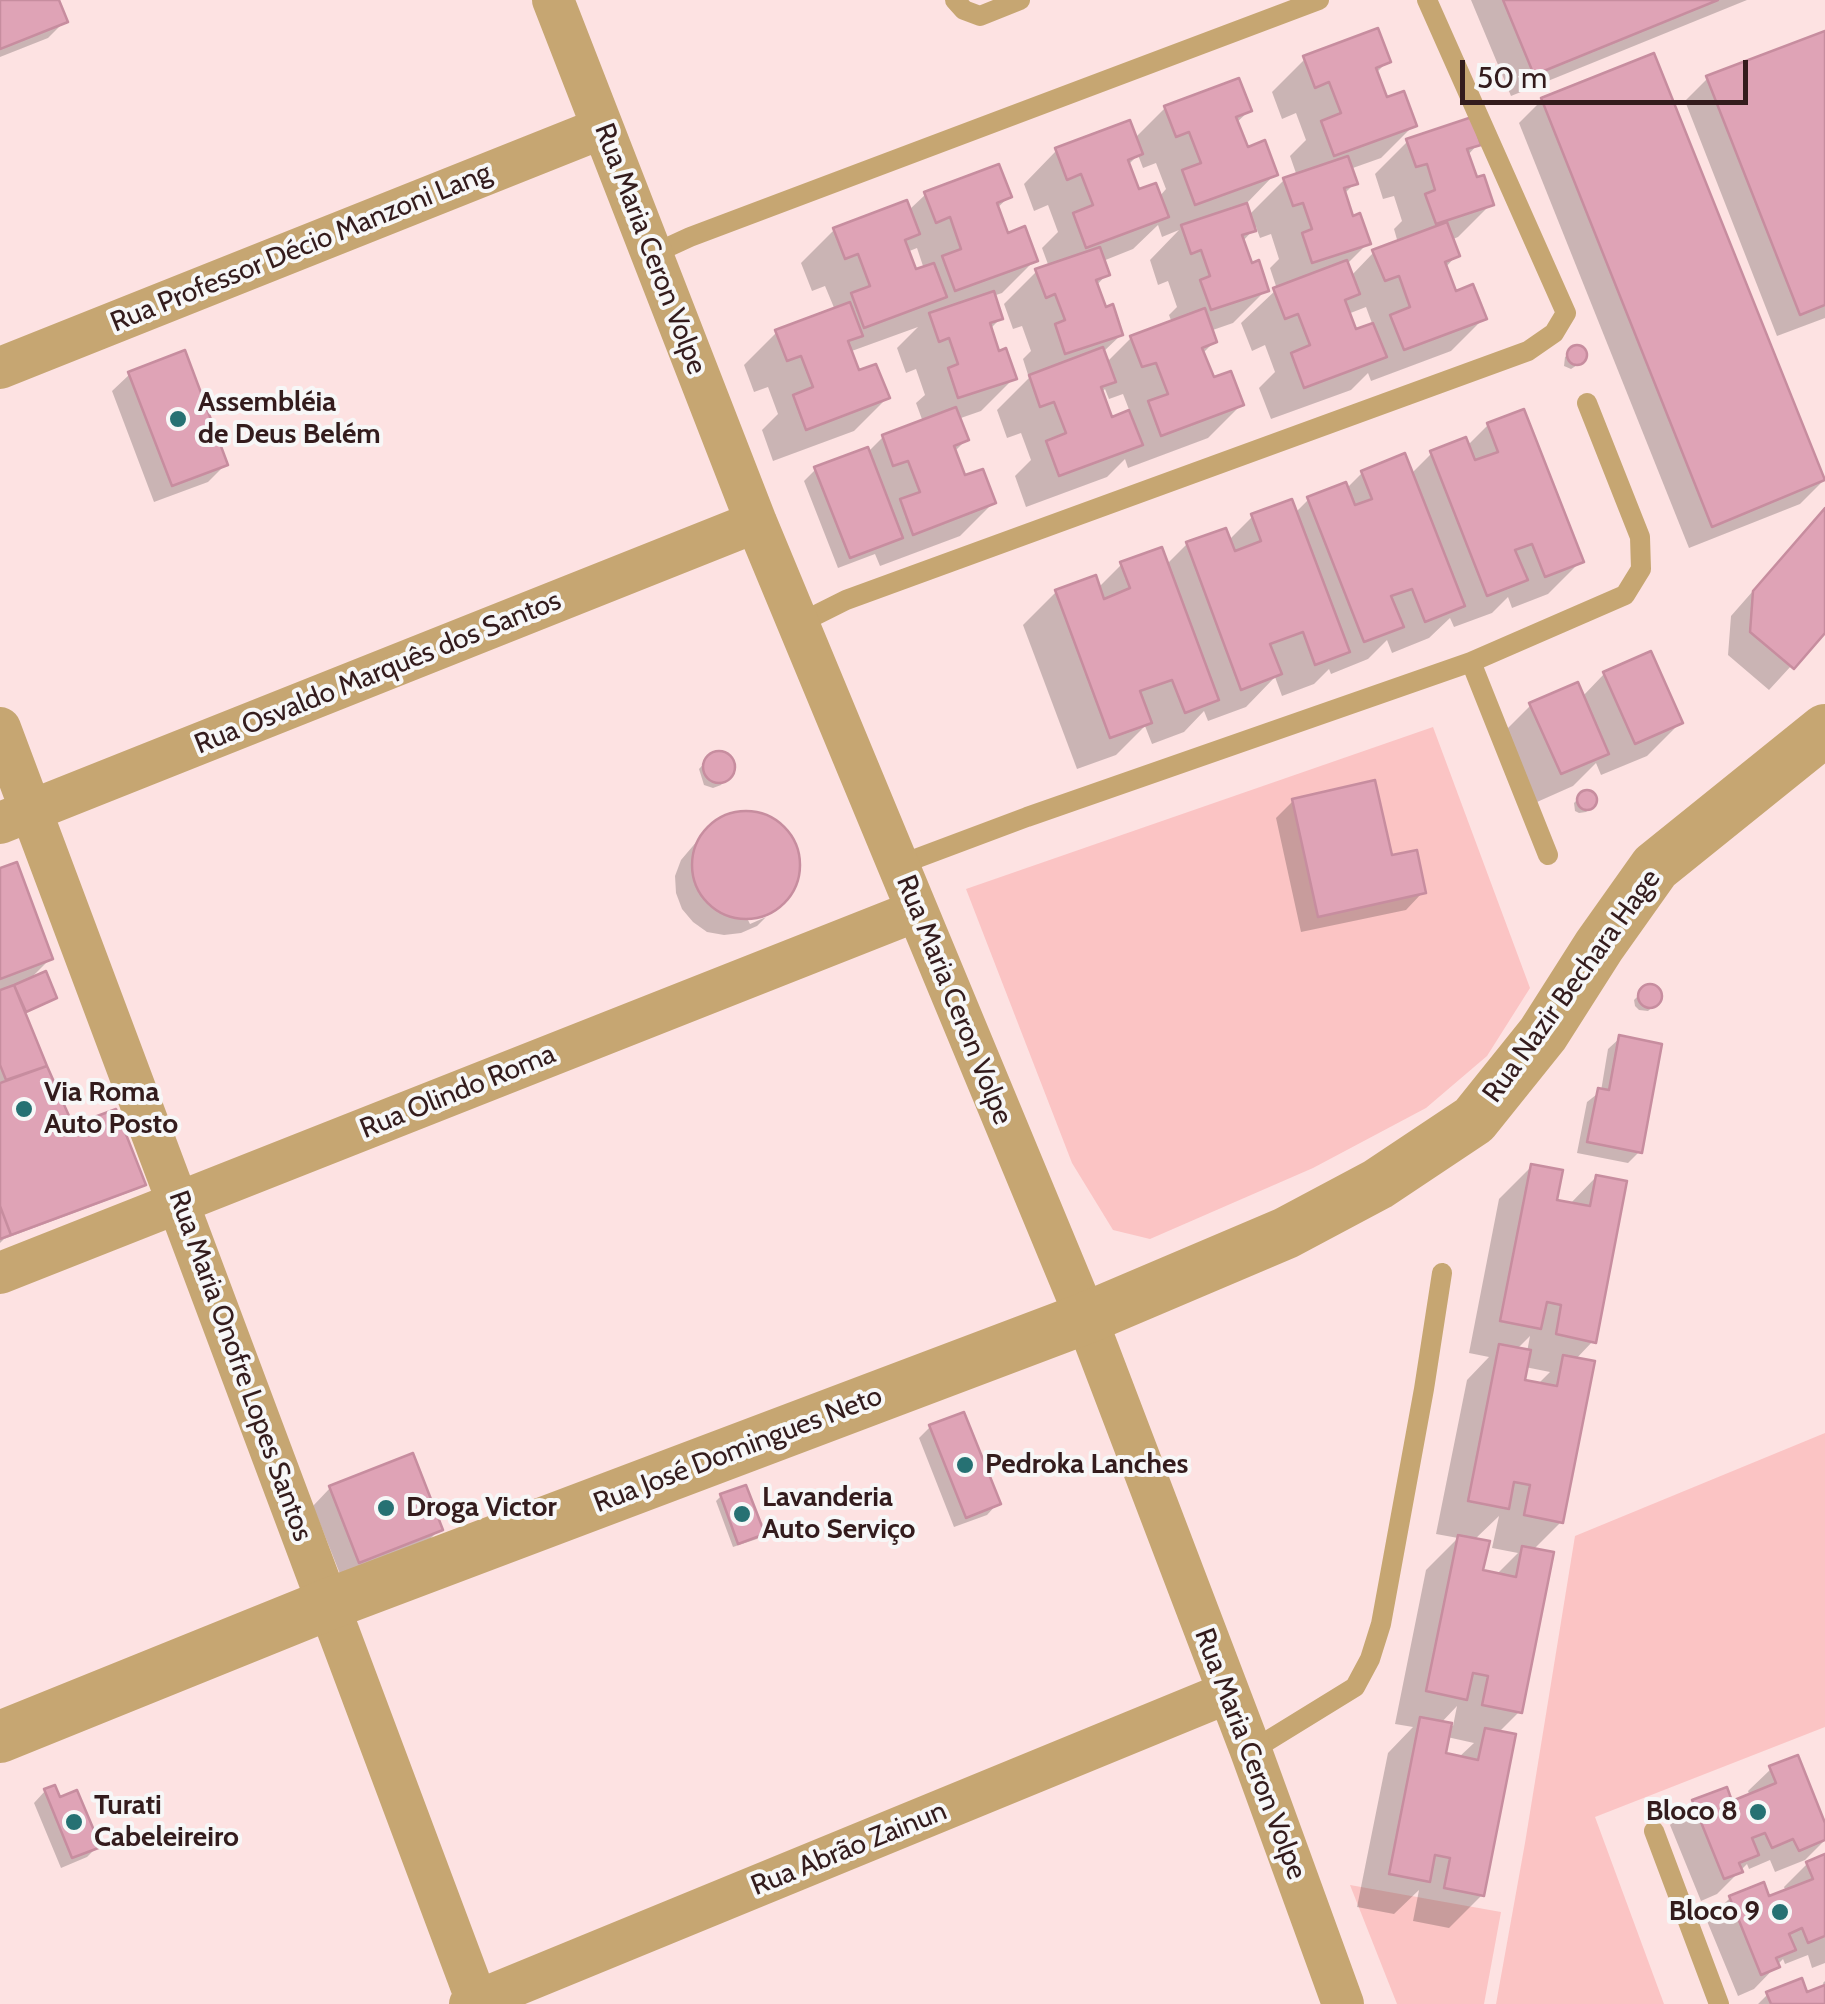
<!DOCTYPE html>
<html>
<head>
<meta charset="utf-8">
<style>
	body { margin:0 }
	#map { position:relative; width:1825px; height:2004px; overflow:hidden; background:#fde2e2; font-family:Cabin,sans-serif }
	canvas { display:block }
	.scale { position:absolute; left:1460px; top:60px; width:288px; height:45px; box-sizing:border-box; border:5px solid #341c1d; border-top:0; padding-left:12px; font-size:30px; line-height:35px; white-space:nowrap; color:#341c1d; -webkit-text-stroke:8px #f7f7f7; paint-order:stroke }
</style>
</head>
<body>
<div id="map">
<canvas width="1825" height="2004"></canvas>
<div class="scale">50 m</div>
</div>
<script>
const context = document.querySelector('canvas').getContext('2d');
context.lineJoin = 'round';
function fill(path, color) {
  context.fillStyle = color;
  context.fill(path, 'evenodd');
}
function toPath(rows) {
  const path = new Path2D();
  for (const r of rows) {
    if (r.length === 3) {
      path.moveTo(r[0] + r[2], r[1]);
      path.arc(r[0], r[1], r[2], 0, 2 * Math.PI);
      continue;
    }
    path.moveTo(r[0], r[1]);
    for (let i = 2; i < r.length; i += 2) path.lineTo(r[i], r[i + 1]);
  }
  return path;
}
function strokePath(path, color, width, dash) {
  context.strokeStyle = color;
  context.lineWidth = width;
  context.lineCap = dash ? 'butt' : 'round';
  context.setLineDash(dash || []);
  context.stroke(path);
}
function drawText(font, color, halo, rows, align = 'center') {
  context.font = font + ' Cabin,sans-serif';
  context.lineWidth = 8;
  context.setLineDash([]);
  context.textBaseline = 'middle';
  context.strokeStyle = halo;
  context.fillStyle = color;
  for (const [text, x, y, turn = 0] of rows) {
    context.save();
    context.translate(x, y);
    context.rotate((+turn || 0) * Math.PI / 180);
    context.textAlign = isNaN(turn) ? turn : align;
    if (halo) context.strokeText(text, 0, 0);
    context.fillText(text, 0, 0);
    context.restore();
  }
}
fill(toPath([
	[1433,727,1530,988,1487,1056,1426,1108,1313,1168,1150,1239,1113,1230,1072,1163,966,889],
	[1825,1433,1825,1727,1595,1817,1664,2004,1496,2004,1525,1843,1575,1536],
	[1350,1885,1501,1912,1484,2004,1397,2004]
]), '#fbc4c4');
fill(toPath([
	[0,0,56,0,65,21,48,38,0,57],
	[1471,0,1747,0,1511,96],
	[1825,34,1825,318,1777,336,1685,101,1708,78],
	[1653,57,1823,481,1800,504,1689,548,1519,123,1542,100],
	[1305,59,1388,61,1375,74,1386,100,1414,125,1381,158,1350,169,1355,183,1343,195,1352,219,1368,243,1346,265,1351,276,1374,252,1398,243,1394,229,1402,221,1394,196,1383,199,1375,174,1408,141,1478,144,1467,156,1475,180,1491,204,1458,237,1451,240,1457,255,1445,268,1455,294,1484,318,1451,351,1371,381,1368,373,1351,390,1271,419,1259,388,1275,372,1265,345,1252,351,1241,323,1277,289,1270,268,1279,259,1271,234,1260,238,1256,227,1242,242,1250,267,1266,290,1233,323,1210,331,1214,342,1202,354,1212,380,1241,405,1208,438,1128,468,1125,459,1107,477,1026,507,1015,476,1031,460,1021,433,1007,438,997,410,1029,378,1023,359,1031,351,1022,326,1013,329,1004,304,1037,271,1049,267,1042,248,1058,232,1048,205,1034,211,1024,184,1056,151,1134,139,1165,108,1249,111,1236,123,1246,150,1275,174,1245,205,1248,216,1284,180,1297,176,1290,156,1306,140,1296,113,1282,119,1272,92],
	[1138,155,1143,168,1156,163,1166,189,1159,197,1137,192,1127,166],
	[1158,225,1162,237,1179,230,1150,260,1158,285,1168,281,1177,307,1169,315,1172,323,1131,338,1106,363,1102,353,1121,335,1105,310,1096,286,1107,274,1103,261,1133,249],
	[1366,307,1373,326,1355,332,1348,314],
	[1105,389,1109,399,1123,394,1130,412,1111,420,1101,393],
	[926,194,1009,197,996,209,1006,236,1035,260,1002,293,993,296,1001,318,989,330,997,354,1014,378,981,411,958,419,966,440,954,452,964,478,993,503,960,536,880,566,875,554,838,568,804,481,815,470,867,453,883,437,923,422,916,403,925,395,916,369,906,373,897,348,918,327,849,352,858,374,887,398,854,431,773,461,762,430,778,414,768,387,754,392,744,365,777,332,835,310,825,286,812,291,801,263,834,230,909,210],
	[917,248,924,269,915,273,907,252],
	[1578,348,1584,354,1582,362,1571,369,1564,366,1565,357],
	[130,374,225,465,208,482,154,502,112,391],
	[1488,425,1581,561,1548,594,1512,608,1508,597,1492,613,1454,627,1450,618,1429,638,1392,653,1387,640,1368,659,1331,674,1329,669,1314,684,1282,696,1275,677,1246,707,1208,721,1204,711,1184,732,1152,744,1145,726,1116,755,1077,769,1023,625,1056,592,1098,588,1122,564,1166,565,1187,544,1228,541,1252,517,1295,513,1309,499,1346,489,1362,473,1411,474,1432,453,1467,446],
	[1825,509,1825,629,1769,690,1728,655,1731,616],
	[1604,674,1680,723,1647,756,1601,775,1596,763,1573,786,1528,806,1498,738,1531,705,1582,697],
	[720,754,731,761,733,771,721,785,713,788,704,785,699,769,711,756],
	[1589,792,1595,799,1592,807,1586,812,1579,813,1575,811,1574,803,1584,793],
	[1293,801,1390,858,1423,892,1406,910,1301,932,1276,818],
	[740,813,757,814,773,820,786,832,795,846,798,864,796,880,788,895,776,907,748,920,750,924,766,917,757,926,741,933,724,935,707,932,693,922,682,909,676,893,675,876,681,860,709,827,724,818],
	[0,871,50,959,28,981,55,997,50,1002,23,1014,71,1129,143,1184,138,1189,4,1239,0,1243],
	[1647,987,1657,989,1660,994,1659,1001,1648,1011,1639,1010,1635,1006,1634,1000],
	[1620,1038,1639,1152,1628,1163,1577,1153,1587,1102,1601,1091,1608,1049],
	[1532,1166,1554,1202,1569,1205,1596,1177,1593,1341,1575,1360,1561,1522,1533,1550,1519,1712,1498,1733,1482,1895,1449,1928,1413,1921,1419,1890,1394,1914,1357,1907,1388,1753,1413,1727,1395,1724,1426,1570,1458,1538,1436,1534,1467,1380,1489,1357,1469,1353,1499,1199],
	[1530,1336,1527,1352,1516,1350],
	[1525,1367,1550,1372,1537,1385,1522,1382],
	[1499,1516,1492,1548,1518,1553,1496,1575,1480,1572,1474,1540],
	[1457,1706,1453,1726,1440,1724],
	[1447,1737,1474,1743,1458,1758,1443,1755],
	[930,1427,998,1503,987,1515,954,1527,919,1438],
	[412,1456,440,1529,423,1546,342,1579,313,1506,330,1488],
	[721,1496,762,1534,757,1539,733,1547,716,1501],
	[1771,1769,1825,1830,1825,1840,1805,1860,1775,1872,1770,1860,1749,1869,1747,1864,1717,1894,1701,1901,1670,1825,1693,1802,1731,1804,1750,1796,1748,1791],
	[45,1791,59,1801,98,1846,87,1857,61,1868,34,1803],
	[1825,1857,1825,1963,1812,1968,1808,1955,1785,1964,1783,1959,1754,1989,1738,1996,1707,1921,1730,1898,1768,1899,1786,1892,1784,1887,1807,1864],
	[1825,1981,1825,2004,1758,2004,1768,1994,1806,1995,1825,1988,1823,1983]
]), '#0003');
const building = toPath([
	[0,0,59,0,68,22,0,49,0,0],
	[1503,0,1718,0,1534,75,1503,0],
	[1378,28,1391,62,1376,68,1387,97,1404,91,1417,126,1334,156,1321,121,1341,113,1329,82,1315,88,1303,56,1378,28],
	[1825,31,1825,305,1800,315,1706,76,1825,31],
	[1654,53,1825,480,1712,527,1541,98,1654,53],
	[1239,78,1252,111,1236,117,1248,147,1265,140,1278,175,1195,205,1182,170,1201,163,1189,132,1176,137,1164,106,1239,78],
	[1472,117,1481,145,1467,149,1477,177,1484,175,1494,205,1436,224,1425,194,1435,190,1427,164,1416,167,1406,139,1472,117],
	[1130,120,1143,154,1128,160,1139,189,1156,183,1169,217,1086,248,1073,213,1093,205,1081,174,1067,180,1055,148,1130,120],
	[1348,156,1358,184,1344,188,1353,216,1360,213,1371,244,1312,263,1302,233,1312,229,1303,203,1293,206,1283,178,1348,156],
	[999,164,1012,197,997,203,1008,233,1025,226,1038,261,955,291,942,256,961,249,950,217,936,223,924,192,999,164],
	[907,200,920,234,905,240,916,269,934,263,947,297,864,328,851,293,870,286,858,254,845,259,833,228,907,200],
	[1247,203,1256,231,1242,235,1252,263,1259,260,1269,291,1211,310,1200,280,1210,276,1201,250,1191,254,1181,225,1247,203],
	[1447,222,1460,256,1445,262,1456,291,1473,284,1487,319,1404,350,1390,315,1410,307,1399,276,1385,281,1372,250,1447,222],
	[1100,247,1110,275,1096,280,1106,307,1113,304,1123,335,1065,354,1055,324,1065,320,1055,294,1046,298,1035,269,1100,247],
	[1347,260,1360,294,1345,300,1356,329,1373,323,1387,357,1304,388,1291,353,1310,345,1298,314,1285,319,1273,288,1347,260],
	[994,291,1003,319,990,323,999,351,1006,348,1017,379,958,398,948,368,958,364,949,338,939,342,929,313,994,291],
	[850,302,863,336,848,341,859,370,876,364,890,398,806,430,793,395,813,387,801,356,787,361,775,330,850,302],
	[1205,308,1217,342,1202,348,1214,377,1231,371,1244,405,1161,436,1148,401,1168,394,1156,363,1142,367,1130,336,1205,308],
	[1577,355,10],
	[1103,347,1116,382,1101,387,1112,417,1129,410,1143,445,1059,476,1046,441,1066,433,1054,402,1040,407,1029,375,1103,347],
	[185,350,228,465,172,486,128,372,185,350],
	[956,407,969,440,954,446,965,475,983,469,996,503,913,535,900,499,920,492,908,461,893,466,882,435,956,407],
	[1524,409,1584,562,1545,577,1532,544,1515,550,1528,580,1487,596,1430,451,1466,437,1475,460,1498,452,1487,423,1524,409],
	[868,447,903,538,850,558,814,467,868,447],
	[1405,453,1465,606,1425,622,1412,589,1391,596,1404,627,1364,642,1307,497,1346,482,1355,505,1372,499,1361,471,1405,453],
	[1292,499,1350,652,1315,665,1303,632,1270,644,1282,674,1241,690,1186,542,1226,528,1235,551,1261,541,1251,514,1292,499],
	[1825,508,1825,633,1794,669,1750,632,1753,591,1825,508],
	[1162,547,1219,700,1185,713,1172,680,1140,691,1152,723,1110,738,1055,590,1096,575,1104,599,1130,588,1120,562,1162,547],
	[1651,651,1683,723,1635,744,1603,672,1651,651],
	[1578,682,1609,754,1561,774,1529,703,1578,682],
	[719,767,16],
	[1375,780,1392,855,1417,850,1426,893,1318,917,1292,799,1375,780],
	[1587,800,10],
	[746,865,54],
	[17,862,53,959,0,979,0,868,17,862],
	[46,971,57,998,26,1012,14,985,46,971],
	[1650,996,12],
	[14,985,47,1066,6,1080,0,1065,0,990,14,985],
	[1619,1035,1662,1044,1642,1153,1587,1142,1598,1088,1609,1090,1619,1035],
	[47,1066,73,1125,116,1109,146,1185,11,1235,0,1206,0,1083,47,1066],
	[1531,1164,1563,1170,1557,1200,1590,1206,1596,1175,1627,1181,1596,1343,1556,1334,1561,1305,1547,1302,1541,1329,1500,1321,1531,1164],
	[0,1206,11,1235,0,1239,0,1206],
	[1499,1344,1531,1350,1525,1380,1557,1386,1563,1355,1595,1361,1563,1523,1524,1515,1530,1485,1514,1482,1509,1509,1468,1501,1499,1344],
	[964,1412,1001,1504,966,1518,929,1425,964,1412],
	[413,1453,443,1530,359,1563,329,1486,413,1453],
	[746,1485,765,1534,738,1544,720,1494,746,1485],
	[1458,1535,1490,1541,1483,1570,1516,1577,1522,1546,1554,1552,1522,1713,1482,1705,1488,1676,1473,1673,1467,1700,1426,1691,1458,1535],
	[1420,1717,1452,1723,1446,1753,1478,1760,1485,1728,1516,1734,1484,1896,1444,1888,1450,1858,1435,1855,1430,1882,1389,1874,1420,1717],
	[1798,1755,1825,1823,1825,1840,1799,1851,1793,1839,1772,1848,1765,1833,1752,1838,1759,1855,1739,1863,1743,1872,1724,1879,1692,1800,1727,1787,1732,1801,1776,1783,1769,1766,1798,1755],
	[55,1785,60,1797,77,1790,101,1847,72,1858,44,1789,55,1785],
	[1825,1854,1825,1936,1808,1943,1802,1928,1789,1934,1796,1950,1776,1958,1780,1967,1761,1975,1729,1896,1764,1882,1769,1896,1813,1879,1806,1862,1825,1854],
	[1802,1978,1807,1992,1825,1985,1825,2004,1771,2004,1766,1992,1802,1978]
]);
fill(building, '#dfa3b6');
strokePath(building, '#c78d9f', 2.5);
strokePath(toPath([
	[955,0,964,10,980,16,1020,0],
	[653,254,690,237,1319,0],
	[800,623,846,600,1528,351,1554,333,1566,313,1427,0],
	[1471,662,1548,855],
	[899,865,1027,817,1471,662,1625,595,1641,569,1640,537,1587,403],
	[1251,1751,1355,1687,1370,1659,1381,1624,1424,1389,1442,1273],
	[1654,1831,1719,2004]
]), '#c6a672', 20);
strokePath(toPath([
	[553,0,756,522,1086,1318,1251,1751,1343,2004],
	[0,368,602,128],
	[0,728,478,2004],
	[0,823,756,522],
	[0,1273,916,911],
	[470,2004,1227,1693]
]), '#c6a672', 42);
strokePath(toPath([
	[0,1737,329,1604,1086,1318,1286,1233,1378,1184,1474,1120,1543,1034,1599,946,1655,867,1825,730]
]), '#c6a672', 52);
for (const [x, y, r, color] of [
	[178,419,10,"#267173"],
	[24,1109,10,"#267173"],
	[965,1465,10,"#267173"],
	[386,1508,10,"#267173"],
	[742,1514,10,"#267173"],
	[1758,1812,10,"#267173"],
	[74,1822,10,"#267173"],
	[1780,1912,10,"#267173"]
]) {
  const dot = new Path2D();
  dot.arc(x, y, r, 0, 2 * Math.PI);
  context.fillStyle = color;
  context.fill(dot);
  strokePath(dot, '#f7f7f7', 4);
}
drawText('28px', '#341c1d', '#f7f7f7', [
	["Rua Professor Décio Manzoni Lang",301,248,-22],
	["Rua Maria Ceron Volpe",650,249,69],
	["Rua Osvaldo Marquês dos Santos",378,673,-22],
	["Rua Nazir Bechara Hage",1572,986,-54],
	["Rua Maria Ceron Volpe",954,1000,68],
	["Rua Olindo Roma",458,1092,-22],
	["Rua Maria Onofre Lopes Santos",240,1366,70],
	["Rua José Domingues Neto",738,1450,-21],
	["Rua Maria Ceron Volpe",1250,1754,69],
	["Rua Abrão Zainun",849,1849,-22]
]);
drawText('bold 28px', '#341c1d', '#f7f7f7', [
	["Assembléia",198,403],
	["de Deus Belém",198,435],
	["Via Roma",44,1093],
	["Auto Posto",44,1125],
	["Pedroka Lanches",985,1465],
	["Lavanderia",762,1498],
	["Auto Serviço",762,1530],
	["Droga Victor",406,1508],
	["Turati",94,1806],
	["Cabeleireiro",94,1838],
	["Bloco 8",1738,1812,"right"],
	["Bloco 9",1760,1912,"right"]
], 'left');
</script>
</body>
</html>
